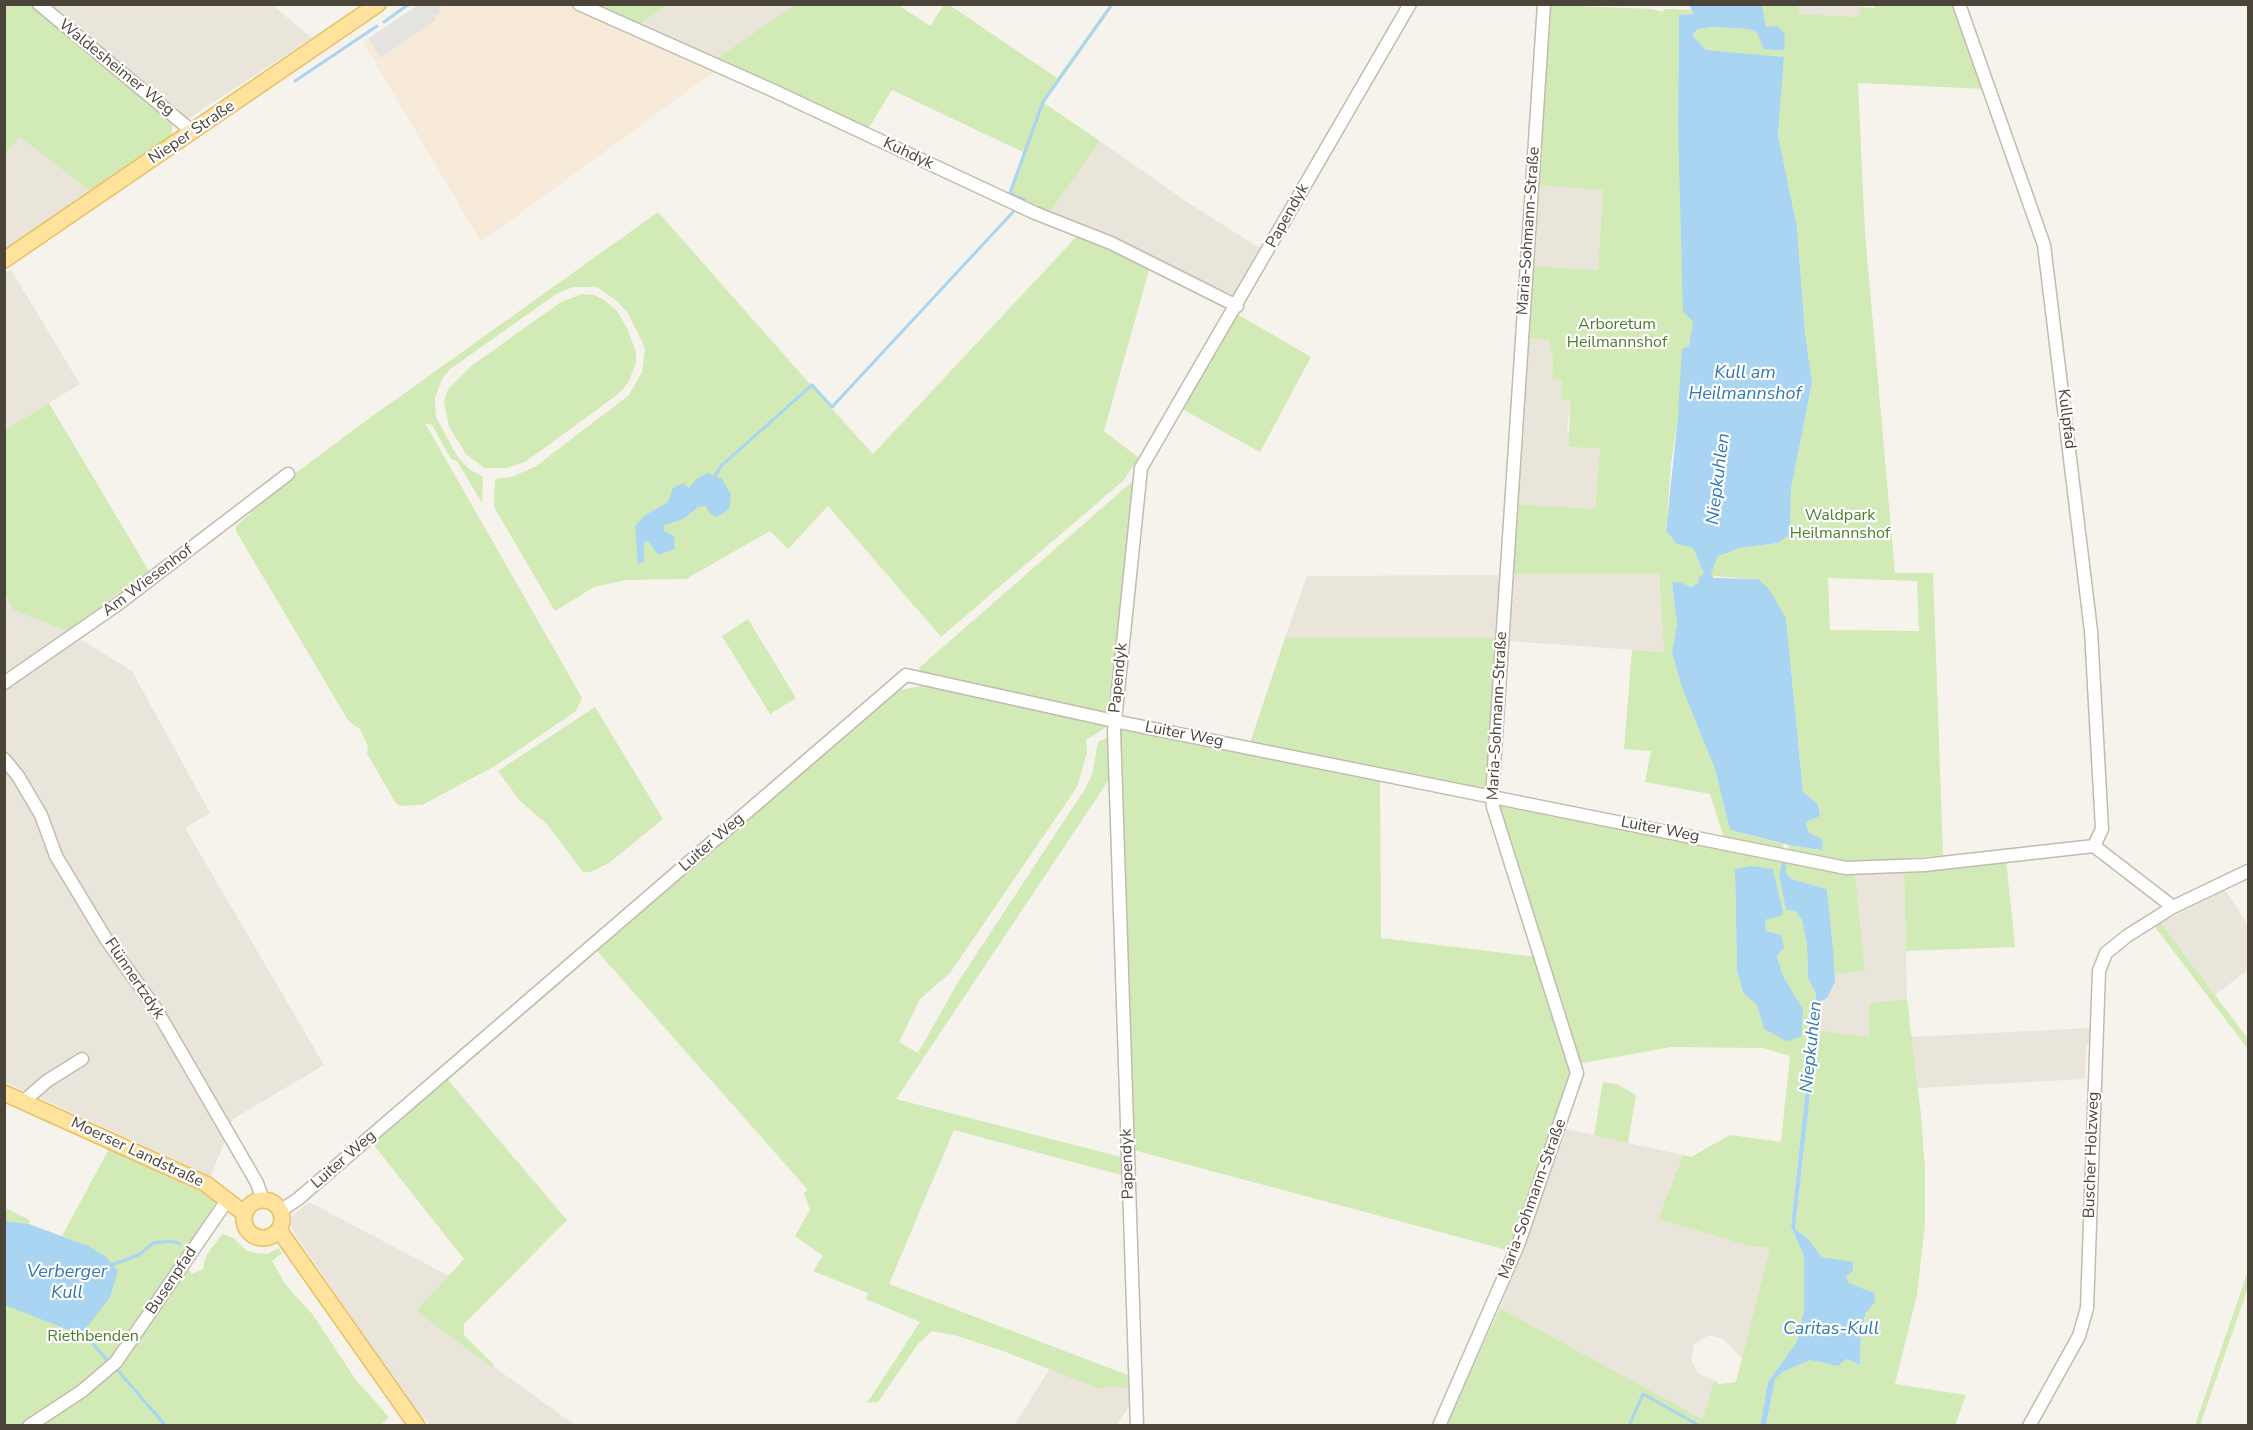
<!DOCTYPE html>
<html>
<head>
<meta charset="utf-8">
<style>
	body { margin:0 }
	#map { position:relative; width:2253px; height:1430px; overflow:hidden; background:#f6f3ec; font-family:"Nunito Sans",sans-serif }
	canvas { display:block }
	.frame { position:absolute; inset:0; border:6px solid #4b4439; pointer-events:none }
</style>
</head>
<body>
<div id="map">
<canvas width="2253" height="1430"></canvas>
<div class="frame"></div>
</div>
<script>
const context = document.querySelector('canvas').getContext('2d');
context.lineJoin = 'round';
function fill(path, color) {
  context.fillStyle = color;
  context.fill(path, 'evenodd');
}
function toPath(rows) {
  const path = new Path2D();
  for (const r of rows) {
    if (r.length === 3) {
      path.moveTo(r[0] + r[2], r[1]);
      path.arc(r[0], r[1], r[2], 0, 2 * Math.PI);
      continue;
    }
    path.moveTo(r[0], r[1]);
    for (let i = 2; i < r.length; i += 2) path.lineTo(r[i], r[i + 1]);
  }
  return path;
}
function strokePath(path, color, width, dash) {
  context.strokeStyle = color;
  context.lineWidth = width;
  context.lineCap = dash ? 'butt' : 'round';
  context.setLineDash(dash || []);
  context.stroke(path);
}
function drawText(font, color, halo, rows, align = 'center') {
  context.font = font + ' "Nunito Sans",sans-serif';
  context.lineWidth = 4.5;
  context.setLineDash([]);
  context.textBaseline = 'middle';
  context.strokeStyle = halo;
  context.fillStyle = color;
  for (const [text, x, y, turn = 0] of rows) {
    context.save();
    context.translate(x, y);
    context.rotate((+turn || 0) * Math.PI / 180);
    context.textAlign = isNaN(turn) ? turn : align;
    if (halo) context.strokeText(text, 0, 0);
    context.fillText(text, 0, 0);
    context.restore();
  }
}
fill(toPath([
	[46,5,272,5,312,38,186,120],
	[667,5,795,5,711,62,633,28],
	[1798,5,1861,5,1860,17,1798,14],
	[20,137,91,192,5,253,5,154],
	[1100,141,1187,202,1261,249,1234,295,1050,212],
	[1537,185,1603,189,1598,270,1532,266],
	[11,270,80,384,5,430,4,274],
	[1527,338,1549,340,1553,359,1552,379,1562,380,1570,400,1567,431,1600,447,1595,509,1516,504],
	[1512,574,1659,574,1664,652,1508,641],
	[1501,575,1497,638,1285,638,1307,576],
	[4,595,13,610,67,631,132,671,210,813,185,828,324,1065,233,1119,211,1176,5,1082],
	[1904,871,1907,999,1869,1003,1869,1037,1817,1030,1821,1001,1827,998,1835,982,1835,974,1865,971,1855,874],
	[2225,890,2248,925,2248,970,2215,995,2161,923],
	[2091,1028,2090,1044,2086,1045,2085,1079,1918,1088,1910,1037],
	[1562,1128,1683,1155,1658,1219,1749,1246,1770,1248,1742,1358,1723,1339,1709,1335,1694,1344,1691,1360,1698,1373,1714,1381,1703,1421,1500,1308,1544,1189,1540,1187],
	[309,1202,449,1276,416,1311,575,1425,430,1425,409,1402,295,1234,291,1225,291,1217],
	[1050,1368,1100,1388,1110,1386,1133,1390,1133,1400,1117,1425,1014,1426]
]), '#eae5da');
fill(toPath([
	[418,5,577,5,719,68,481,242,363,42]
]), '#f7ead8');
fill(toPath([
	[948,4,1057,78,1110,5,1114,5,1044,103,1100,141,1050,212,1009,193,1023,152,892,90,868,129,711,62,795,5,898,5,930,26,944,5],
	[5,5,32,5,173,122,171,137,91,192,20,137,5,154],
	[585,5,667,5,633,28],
	[1548,5,1652,9,1663,12,1664,9,1693,10,1694,14,1679,15,1678,125,1693,321,1671,463,1666,531,1677,544,1693,548,1704,574,1698,584,1691,587,1680,582,1672,584,1677,624,1672,653,1682,688,1715,769,1730,830,1783,844,1784,850,1724,838,1710,794,1645,782,1651,751,1624,749,1632,650,1664,652,1659,574,1512,574,1516,504,1595,509,1600,448,1569,447,1570,400,1561,399,1562,381,1552,379,1553,359,1549,340,1527,338,1532,266,1598,270,1603,190,1537,185],
	[1762,5,1798,5,1798,14,1859,17,1860,7,1875,8,1875,5,1954,5,1985,89,1858,83,1865,233,1895,573,1933,573,1943,855,1867,862,1842,861,1788,850,1789,845,1821,850,1808,832,1806,822,1820,816,1818,804,1803,792,1786,618,1758,579,1711,576,1712,565,1717,557,1739,548,1778,543,1790,534,1791,489,1812,384,1805,332,1797,227,1778,135,1784,58,1706,50,1692,35,1698,29,1712,27,1749,29,1757,33,1766,28],
	[1828,578,1917,581,1919,631,1830,630],
	[1014,210,832,409,873,454,1080,233,1151,263,1104,431,1139,458,1123,481,941,637,828,506,788,549,770,531,686,579,625,580,594,587,555,611,494,507,495,479,511,477,535,467,629,395,642,372,645,349,641,339,627,312,617,301,597,287,573,287,556,294,449,370,441,381,435,398,436,417,457,456,469,469,483,477,482,503,457,461,451,459,432,425,425,423,582,698,576,711,495,766,422,805,401,806,396,803,367,754,368,746,360,729,349,722,236,531,236,526,292,476,360,425,658,212,831,408],
	[582,294,594,295,604,300,616,310,627,328,636,352,636,363,628,383,617,395,525,462,507,468,484,468,466,454,449,427,444,402,448,389,470,367,520,331,561,302],
	[1237,314,1311,357,1260,452,1182,409],
	[49,403,149,571,67,631,13,610,5,595,5,430],
	[1134,480,1109,714,922,676,919,668],
	[748,619,796,698,770,714,722,636],
	[1285,638,1497,638,1487,790,1250,743],
	[927,685,1108,724,1108,726,1086,740,1087,753,1077,787,950,973,920,999,899,1042,918,1053,958,982,1085,789,1092,775,1098,742,1112,735,1112,775,896,1099,1125,1158,1125,1176,954,1130,889,1284,1133,1377,1133,1390,1111,1386,1100,1389,1003,1351,954,1335,932,1331,918,1344,878,1402,867,1403,920,1322,866,1299,868,1293,813,1271,823,1256,795,1236,810,1210,804,1193,808,1190,597,951,886,700,900,690],
	[595,707,663,819,609,863,591,872,583,872,547,824,520,801,498,771],
	[1119,729,1380,781,1381,938,1537,957,1575,1074,1511,1251,1133,1150],
	[1496,804,1782,861,1779,876,1786,910,1796,911,1802,920,1807,944,1808,978,1816,993,1791,1226,1804,1257,1804,1310,1796,1343,1768,1382,1760,1425,1445,1426,1500,1308,1703,1420,1714,1381,1719,1384,1736,1382,1770,1248,1749,1246,1658,1219,1683,1155,1691,1157,1730,1135,1781,1142,1790,1056,1763,1048,1671,1047,1577,1064],
	[1735,869,1780,916,1765,920,1766,931,1781,935,1777,956,1783,976,1803,1009,1764,1029,1757,1005,1743,993,1737,970],
	[2006,859,2015,947,1906,951,1904,871],
	[1786,862,1855,874,1865,971,1835,974,1827,889,1791,879,1786,873],
	[2161,923,2248,1039,2248,1049,2155,927],
	[594,950,592,956,448,1080,567,1220,464,1324,464,1335,494,1365,492,1367,416,1311,464,1259,373,1144],
	[1907,999,1921,1115,1925,1170,1925,1224,1917,1295,1895,1384,1966,1395,1955,1425,1766,1426,1775,1379,1783,1372,1810,1360,1838,1366,1847,1359,1860,1365,1861,1330,1874,1293,1849,1283,1846,1276,1853,1263,1822,1257,1808,1239,1795,1229,1817,1030,1869,1037,1869,1003],
	[1603,1082,1617,1084,1636,1095,1628,1143,1594,1135],
	[109,1149,222,1202,177,1279,188,1268,192,1274,203,1269,206,1256,222,1234,233,1238,246,1250,256,1253,267,1254,278,1248,282,1253,272,1261,286,1285,313,1315,356,1380,389,1417,380,1426,5,1426,5,1208,30,1220,29,1224,62,1236],
	[2248,1271,2248,1288,2200,1425,2195,1425]
]), '#d2eab5');
fill(toPath([
	[418,5,444,5,438,9,440,12,434,17,436,20,380,58,369,38]
]), '#e5e3e0');
fill(toPath([
	[1689,5,1762,5,1766,27,1778,26,1785,35,1784,50,1773,50,1764,49,1757,33,1749,29,1712,27,1698,29,1692,35,1706,50,1784,57,1778,135,1797,227,1805,332,1812,383,1791,489,1790,534,1778,543,1739,548,1717,557,1711,574,1714,578,1758,579,1769,589,1786,618,1803,792,1818,804,1820,816,1806,822,1808,832,1823,840,1822,850,1789,845,1730,830,1715,769,1682,688,1672,653,1677,624,1672,583,1680,582,1691,587,1698,584,1699,577,1704,574,1693,548,1677,544,1666,531,1678,416,1682,349,1689,346,1693,321,1683,312,1678,125,1679,15,1694,14],
	[707,473,722,479,731,495,729,509,717,517,710,514,706,506,698,507,683,519,665,525,663,530,674,536,675,549,658,555,648,541,644,542,644,561,638,564,635,526,644,516,668,502,673,488,683,483,689,488,696,479],
	[1782,861,1786,862,1786,873,1791,879,1827,889,1834,960,1835,982,1827,998,1821,1001,1818,1022,1795,1229,1808,1239,1822,1257,1853,1262,1853,1271,1846,1276,1849,1283,1874,1293,1875,1302,1866,1313,1861,1330,1860,1365,1847,1359,1838,1366,1810,1360,1783,1372,1775,1379,1766,1425,1760,1426,1768,1382,1796,1343,1804,1310,1804,1257,1791,1226,1816,994,1808,978,1807,944,1802,920,1796,911,1786,910,1779,876],
	[1752,866,1773,869,1783,912,1781,916,1765,920,1766,931,1781,935,1784,947,1777,956,1783,976,1803,1009,1801,1037,1786,1041,1764,1029,1757,1005,1743,993,1737,970,1735,869],
	[5,1221,28,1224,88,1246,105,1256,118,1271,110,1297,81,1335,5,1305]
]), '#a9d4f2');
strokePath(toPath([
	[384,22,409,4],
	[295,81,377,26],
	[1025,200,1010,193,1043,102,1112,4],
	[714,478,721,466,812,385,832,407,1014,211],
	[111,1265,139,1255,153,1243,172,1241,180,1244],
	[81,1331,109,1362],
	[114,1366,166,1426],
	[1629,1426,1643,1394,1700,1426]
]), '#a9d4f2', 3);
const minor = toPath([
	[39,4,193,132],
	[579,4,772,90,1035,213,1111,243,1237,306],
	[1959,4,2044,245,2091,631,2102,829,2094,846],
	[4,683,118,604,288,474],
	[4,759,18,776,41,815,56,856,106,939,156,1009,257,1183,263,1200],
	[24,1101,47,1081,82,1059],
	[280,1211,298,1199,906,675,1114,721,1846,868,1924,865,2094,846,2173,907,2248,871],
	[29,1426,82,1391,116,1362,228,1199],
	[1137,1426,1114,731,1141,468,1410,4],
	[1439,1426,1518,1245,1577,1073,1493,807,1492,797,1544,4],
	[2029,1426,2079,1336,2087,1308,2099,971,2106,953,2127,936,2173,907]
]);
const major = toPath([
	[4,260,378,4],
	[4,1093,206,1184,245,1214],
	[263,1219,19],
	[279,1230,417,1426]
]);
strokePath(minor, '#c2bbae', 15);
strokePath(major, '#e6c16a', 18);
strokePath(minor, '#fff', 12);
strokePath(major, '#ffe39c', 15);
drawText('16px', '#4b4439', '#fff', [
	["Waldesheimer Weg",116,68,39],
	["Nieper Straße",192,133,-34],
	["Kuhdyk",908,154,25],
	["Papendyk",1288,216,-61],
	["Maria-Sohmann-Straße",1529,231,-86],
	["Kullpfad",2066,419,83],
	["Am Wiesenhof",148,581,-37],
	["Papendyk",1119,678,-84],
	["Maria-Sohmann-Straße",1498,716,-87],
	["Luiter Weg",1184,735,11],
	["Luiter Weg",1660,830,11],
	["Luiter Weg",712,843,-41],
	["Flünnertzdyk",134,979,56],
	["Moerser Landstraße",137,1153,25],
	["Buscher Holzweg",2092,1155,-88],
	["Luiter Weg",344,1160,-41],
	["Papendyk",1128,1164,-92],
	["Maria-Sohmann-Straße",1533,1199,-70],
	["Busenpfad",172,1281,-56]
]);
drawText('16px', '#4a7f2a', '#fff', [
	["Arboretum",1617,325],
	["Heilmannshof",1617,343],
	["Waldpark",1840,516],
	["Heilmannshof",1840,534],
	["Riethbenden",93,1337]
]);
drawText('italic 18px', '#2e7ab2', '#fff', [
	["Kull am",1745,374],
	["Heilmannshof",1745,395],
	["Niepkuhlen",1719,479,-83],
	["Niepkuhlen",1812,1047,-84],
	["Verberger",67,1273],
	["Kull",67,1294],
	["Caritas-Kull",1831,1330]
]);
</script>
</body>
</html>
